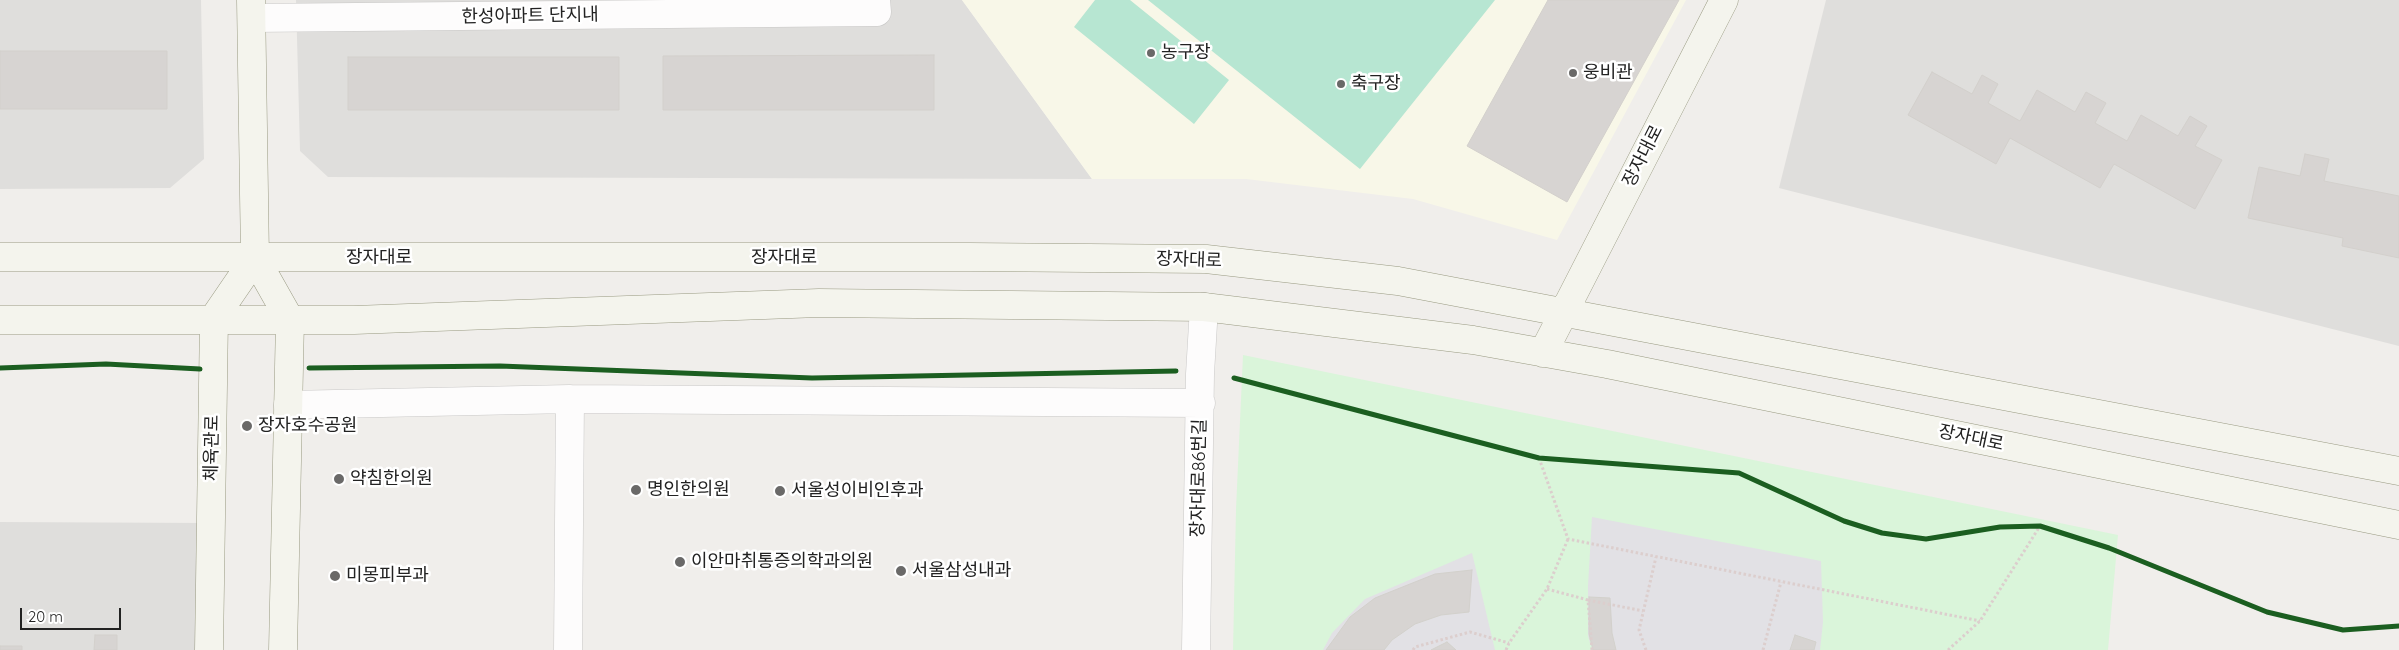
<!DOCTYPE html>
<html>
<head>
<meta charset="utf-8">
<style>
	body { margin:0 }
	#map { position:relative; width:2399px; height:650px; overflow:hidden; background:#f0eeeb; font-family:Quicksand,sans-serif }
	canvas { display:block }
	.scale { position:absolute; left:20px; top:608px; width:101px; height:22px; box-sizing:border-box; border:2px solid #222; border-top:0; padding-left:6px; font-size:15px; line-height:18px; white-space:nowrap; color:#222; -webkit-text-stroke:4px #fff; paint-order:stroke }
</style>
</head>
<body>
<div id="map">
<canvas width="2399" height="650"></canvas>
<div class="scale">20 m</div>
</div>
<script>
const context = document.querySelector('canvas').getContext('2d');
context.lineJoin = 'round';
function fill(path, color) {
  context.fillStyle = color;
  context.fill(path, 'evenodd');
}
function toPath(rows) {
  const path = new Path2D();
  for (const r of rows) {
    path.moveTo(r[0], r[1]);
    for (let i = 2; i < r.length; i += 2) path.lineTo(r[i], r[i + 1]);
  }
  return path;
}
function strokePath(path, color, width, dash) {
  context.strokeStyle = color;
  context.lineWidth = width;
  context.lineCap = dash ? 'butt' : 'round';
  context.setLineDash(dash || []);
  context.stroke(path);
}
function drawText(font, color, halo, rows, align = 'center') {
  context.font = font + ' Quicksand,"Noto Sans KR",sans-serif';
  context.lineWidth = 5;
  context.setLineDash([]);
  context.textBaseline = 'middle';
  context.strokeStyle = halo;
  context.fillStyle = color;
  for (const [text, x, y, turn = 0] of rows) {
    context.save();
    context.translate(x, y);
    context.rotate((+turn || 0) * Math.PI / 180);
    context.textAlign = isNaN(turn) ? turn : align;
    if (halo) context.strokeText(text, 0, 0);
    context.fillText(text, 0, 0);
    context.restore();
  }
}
fill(toPath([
	[0,0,201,0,204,159,170,188,0,189],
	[296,0,962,0,1092,179,328,177,300,151],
	[1826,0,2399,0,2399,346,1779,188],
	[0,522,207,523,204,650,0,650]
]), '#dfdedc');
fill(toPath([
	[962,0,1686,0,1557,240,1413,199,1246,179,1092,179]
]), '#f8f7e8');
fill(toPath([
	[1243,355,2118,535,2108,650,1233,650,1236,509]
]), '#daf5da');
fill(toPath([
	[1095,0,1130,0,1229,80,1194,124,1074,27],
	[1148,0,1495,0,1360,169]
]), '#b7e6d2');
fill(toPath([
	[1592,517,1821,561,1823,622,1820,650,1814,650,1816,642,1796,635,1790,650,1616,650,1612,633,1610,598,1590,597,1589,634,1592,650,1588,636,1588,586],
	[1472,553,1495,650,1456,650,1447,642,1431,650,1384,650,1392,640,1415,624,1441,615,1469,612,1471,570,1435,574,1375,598,1350,617,1326,650,1323,650,1332,633,1365,599]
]), '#e2e1e5');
const building = toPath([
	[1548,0,1679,0,1567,202,1467,146,1548,0],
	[0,51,167,51,167,109,0,109,0,51],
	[934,55,934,110,663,110,663,56,934,55],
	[348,57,619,57,619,110,348,110,348,57],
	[1932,72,1972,94,1982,75,1998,84,1988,103,2020,121,2037,90,2075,112,2086,92,2106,103,2095,123,2127,141,2141,115,2178,136,2190,116,2207,126,2195,146,2222,160,2195,209,2114,164,2100,188,2010,138,1996,164,1908,115,1932,72],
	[2305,154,2329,159,2324,181,2399,196,2399,258,2342,246,2343,238,2248,218,2259,167,2300,176,2305,154],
	[1472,570,1469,612,1441,615,1415,624,1392,640,1384,650,1326,650,1350,617,1375,598,1435,574,1472,570],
	[1589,597,1610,598,1612,633,1616,650,1593,650,1589,634,1589,597],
	[95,635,117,635,117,650,94,650,95,635],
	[1795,635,1816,642,1814,650,1790,650,1795,635],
	[1447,642,1456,650,1431,650,1447,642],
	[0,646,22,646,22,650,0,650,0,646]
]);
fill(building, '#d7d4d2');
strokePath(building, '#d3d0cc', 1);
const street = toPath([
	[252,18,877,12,876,0],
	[288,405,570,399,1201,403],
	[568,650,570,399],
	[1196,650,1200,374,1204,307]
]);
const secondary = toPath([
	[251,0,255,258,290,320,283,650],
	[0,257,970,257,1206,259,1398,281,2399,471],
	[0,320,354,320,819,303,1204,307,1473,340,1607,364,2399,525],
	[1543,353,1724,0],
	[209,650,214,318,255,258]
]);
strokePath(street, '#c9c8c7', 29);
strokePath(secondary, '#999a82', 29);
strokePath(toPath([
	[1539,458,1568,539,1980,621],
	[1547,589,1588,600,1592,650],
	[1588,600,1643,611],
	[1413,650,1415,647,1470,632,1509,643],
	[1506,650,1509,643,1547,589,1568,539],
	[1646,650,1639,630,1656,557],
	[1763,650,1781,582],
	[1948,650,1980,621,2040,526]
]), '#dccecd', 3, [2.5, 2.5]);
strokePath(street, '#fdfcfc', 28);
strokePath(secondary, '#f4f4ed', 28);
strokePath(toPath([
	[0,368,106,364,200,369],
	[309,368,500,366,812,378,1176,371],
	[1234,378,1539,458,1739,473,1844,521,1882,533,1926,539,2000,527,2040,526,2109,548,2267,612,2343,630,2399,626]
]), '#1b5e20', 5);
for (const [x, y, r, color] of [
	[1151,53,5,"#6a6968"],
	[1573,73,5,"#6a6968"],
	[1341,84,5,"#6a6968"],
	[247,426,6,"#6a6968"],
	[339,479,6,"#6a6968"],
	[636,490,6,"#6a6968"],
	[780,491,6,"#6a6968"],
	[680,562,6,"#6a6968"],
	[901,571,6,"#6a6968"],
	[335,576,6,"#6a6968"]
]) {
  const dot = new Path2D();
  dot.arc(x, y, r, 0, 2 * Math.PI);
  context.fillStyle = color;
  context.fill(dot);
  strokePath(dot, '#fff', 2);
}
drawText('18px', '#222', '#fff', [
	["한성아파트 단지내",530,16,-1],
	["장자대로",1643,156,-63],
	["장자대로",379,258],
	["장자대로",784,258],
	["장자대로",1189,260,2],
	["장자대로",1971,438,12],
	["체육관로",212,448,-89],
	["장자대로86번길",1199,478,-89]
]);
drawText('18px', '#222', '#fff', [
	["농구장",1161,53],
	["웅비관",1583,73],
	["축구장",1351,84],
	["장자호수공원",258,426],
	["약침한의원",350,479],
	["명인한의원",647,490],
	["서울성이비인후과",791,491],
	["이안마취통증의학과의원",691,562],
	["서울삼성내과",912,571],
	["미몽피부과",346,576]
], 'left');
</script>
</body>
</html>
